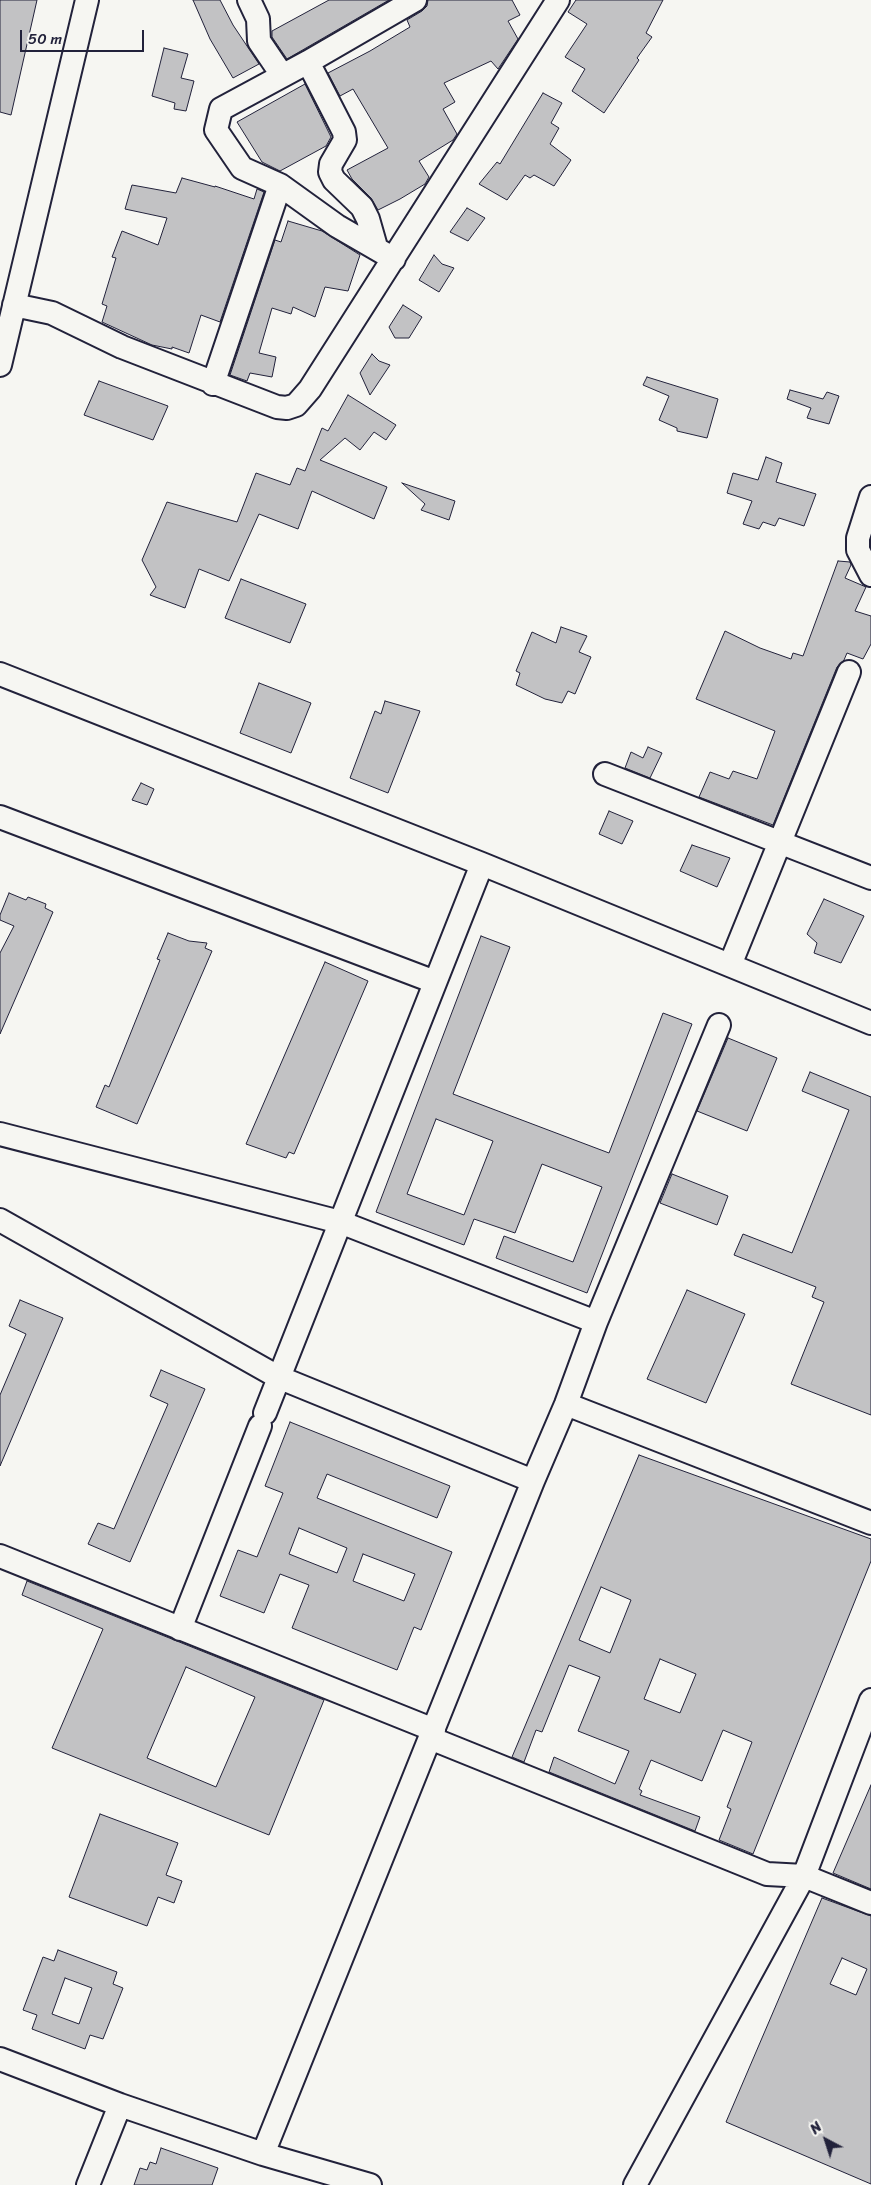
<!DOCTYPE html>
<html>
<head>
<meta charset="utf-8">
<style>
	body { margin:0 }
	#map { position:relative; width:871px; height:2185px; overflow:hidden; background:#f6f6f2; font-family:Sriracha,sans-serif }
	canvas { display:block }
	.north { position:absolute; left:801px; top:2115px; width:50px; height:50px; -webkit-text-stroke:4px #f6f6f2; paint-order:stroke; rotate:320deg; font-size:14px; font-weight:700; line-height:20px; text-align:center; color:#22223b }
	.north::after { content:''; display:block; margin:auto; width:18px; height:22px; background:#22223b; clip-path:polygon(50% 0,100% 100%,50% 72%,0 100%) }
	.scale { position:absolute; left:20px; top:30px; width:124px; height:22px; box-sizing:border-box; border:2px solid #22223b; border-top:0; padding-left:6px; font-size:15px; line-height:18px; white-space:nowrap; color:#22223b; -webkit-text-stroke:4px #f6f6f2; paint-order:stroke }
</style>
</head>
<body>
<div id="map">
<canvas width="871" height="2185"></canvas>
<div class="north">N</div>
<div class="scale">50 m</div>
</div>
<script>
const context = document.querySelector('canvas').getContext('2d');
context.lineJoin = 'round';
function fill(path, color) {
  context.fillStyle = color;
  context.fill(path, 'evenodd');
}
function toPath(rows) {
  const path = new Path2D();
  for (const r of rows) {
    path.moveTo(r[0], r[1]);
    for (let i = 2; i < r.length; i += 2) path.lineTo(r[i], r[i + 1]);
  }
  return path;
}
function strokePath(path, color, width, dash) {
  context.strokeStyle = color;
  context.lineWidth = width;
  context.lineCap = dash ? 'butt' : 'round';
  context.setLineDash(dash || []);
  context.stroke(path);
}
const building = toPath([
	[0,0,37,0,11,115,0,112,0,0],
	[193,0,220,0,233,25,259,64,233,78,210,39,193,0],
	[329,0,389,0,287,59,272,37,272,31,329,0],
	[428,0,512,0,520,15,508,21,518,39,498,69,491,61,444,83,455,102,443,109,457,134,453,140,419,161,429,177,425,184,400,199,378,210,371,198,352,179,347,170,388,148,353,89,340,96,328,73,370,51,410,27,407,20,422,11,427,6,428,0],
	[576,0,663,0,646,33,652,37,637,58,639,60,604,113,572,91,585,69,565,57,587,24,568,12,576,0],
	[164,48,188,54,181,78,194,81,186,111,174,109,175,103,152,96,164,48],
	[305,84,331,137,326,146,280,171,262,162,237,122,305,84],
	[543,93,562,103,551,123,559,128,550,144,571,160,554,186,534,175,530,178,525,175,507,200,479,184,497,162,500,164,543,93],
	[182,178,215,187,215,186,254,199,257,189,264,192,220,322,201,315,189,353,172,347,172,349,152,345,102,322,107,306,102,304,116,258,112,257,122,231,158,245,167,218,125,209,132,185,176,193,182,178],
	[467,208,485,218,468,241,450,232,467,208],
	[288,221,322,231,360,255,348,291,325,287,315,317,293,307,291,314,272,308,259,353,276,357,272,377,250,373,247,381,230,375,275,240,281,242,288,221],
	[434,255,442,264,454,268,439,292,419,280,434,255],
	[403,305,422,317,409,338,395,338,389,327,403,305],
	[372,354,379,361,390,365,370,395,360,373,372,354],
	[647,377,718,399,707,438,677,431,677,428,659,420,669,396,643,385,647,377],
	[99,381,168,406,153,440,84,415,99,381],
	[790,390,823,399,827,392,839,396,829,424,807,418,811,408,787,399,790,390],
	[348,395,396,425,386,440,374,432,360,450,345,438,320,460,387,487,374,519,312,491,298,529,259,514,229,581,199,569,185,608,150,595,156,587,142,560,167,502,237,522,256,473,290,485,297,468,305,471,322,428,328,431,348,395],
	[766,457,782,463,776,482,816,494,804,526,779,518,775,526,763,522,759,529,743,524,752,501,727,493,733,473,758,480,766,457],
	[402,483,455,501,449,520,421,510,425,504,402,483],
	[838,561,850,562,851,565,845,578,866,587,855,611,871,616,871,644,863,659,847,653,844,660,837,667,773,825,699,797,710,772,729,779,733,771,757,779,775,731,696,699,725,631,760,648,791,659,793,653,803,656,838,561],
	[241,579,306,604,290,643,225,618,241,579],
	[561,627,587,636,579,652,591,657,575,694,568,691,562,703,545,699,516,685,520,673,516,671,532,632,556,643,561,627],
	[259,683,311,703,291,753,240,733,259,683],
	[385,701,420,711,388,793,350,778,375,711,381,714,385,701],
	[648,747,662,753,650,778,625,768,631,752,643,758,648,747],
	[141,783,154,789,147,805,132,800,141,783],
	[609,811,633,821,622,844,599,834,609,811],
	[692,845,730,858,717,887,680,871,692,845],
	[9,893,26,900,28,897,46,904,45,908,53,912,0,1034,0,953,14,926,0,920,0,915,9,893],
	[824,899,864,916,841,963,814,953,817,943,807,934,824,899],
	[168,933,189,941,207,943,205,948,212,951,137,1124,96,1107,105,1085,109,1087,160,960,157,959,168,933],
	[481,936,510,947,453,1094,609,1153,663,1013,692,1024,587,1293,496,1258,504,1236,573,1262,602,1187,542,1164,515,1233,474,1219,464,1245,376,1212,481,936],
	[436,1119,493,1141,464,1215,407,1194,436,1119],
	[325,962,368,981,294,1154,289,1152,286,1158,246,1144,325,962],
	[728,1038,777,1058,747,1131,697,1111,728,1038],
	[810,1072,871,1097,871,1415,791,1384,824,1302,812,1297,816,1287,734,1255,743,1234,792,1253,849,1110,802,1091,810,1072],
	[672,1174,728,1196,717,1225,660,1203,672,1174],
	[687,1290,745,1314,706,1403,647,1379,687,1290],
	[20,1300,63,1318,0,1466,0,1395,26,1334,9,1326,20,1300],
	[161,1370,205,1389,130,1562,88,1544,98,1523,114,1529,168,1404,150,1396,161,1370],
	[290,1422,450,1486,437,1518,327,1474,317,1498,452,1552,421,1630,414,1627,397,1670,292,1628,309,1585,280,1574,264,1613,220,1596,238,1550,257,1557,283,1493,265,1486,290,1422],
	[299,1528,347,1548,337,1573,289,1554,299,1528],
	[363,1554,415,1574,404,1601,353,1581,363,1554],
	[639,1455,871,1539,871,1561,753,1854,719,1840,731,1809,727,1807,752,1742,723,1730,702,1781,651,1760,639,1789,642,1791,640,1795,700,1817,695,1831,549,1772,554,1757,615,1784,629,1751,578,1731,600,1677,569,1665,542,1732,536,1730,524,1762,512,1757,639,1455],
	[601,1587,631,1600,610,1653,579,1640,601,1587],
	[660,1659,696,1674,680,1713,644,1699,660,1659],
	[27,1581,324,1700,269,1835,52,1748,103,1629,22,1595,27,1581],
	[186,1667,255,1697,216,1787,147,1758,186,1667],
	[871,1785,871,1889,833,1873,871,1785],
	[100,1814,178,1843,166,1875,182,1881,174,1903,158,1897,147,1926,69,1897,100,1814],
	[822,1898,871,1916,871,2184,726,2122,822,1898],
	[842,1958,867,1969,856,1995,830,1984,842,1958],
	[58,1950,117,1972,113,1984,123,1988,103,2039,90,2035,85,2049,32,2029,37,2015,23,2010,43,1957,54,1961,58,1950],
	[65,1978,92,1988,79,2024,52,2014,65,1978],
	[161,2148,218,2168,212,2185,134,2185,140,2168,147,2170,150,2162,156,2164,161,2148]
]);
fill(building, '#c2c2c4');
strokePath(building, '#22223b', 1);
const minor = toPath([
	[249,0,258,19,259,41,282,75],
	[308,62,344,132,345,140,331,164,330,172,334,180,362,207,368,219,376,247],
	[394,259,337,226,280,185,242,168,216,130,221,109,308,62,415,0],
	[14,305,52,313,122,347,277,407,287,408,296,405,310,389,558,0],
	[0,365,87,0],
	[213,384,280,185],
	[871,497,858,538,858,550,871,575],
	[0,674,482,864,871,1023],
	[605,774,871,878],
	[0,817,435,982],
	[730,965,849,672],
	[0,1134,340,1222,596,1322],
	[0,1220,278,1377,533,1481],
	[566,1404,871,1523],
	[265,1413,482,864],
	[0,1556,434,1730],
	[180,1629,260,1426],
	[430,1738,767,1874,804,1876,871,1903],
	[0,2059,120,2105,263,2154,370,2185],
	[263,2154,533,1481,566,1404,596,1322,719,1025],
	[88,2185,120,2105],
	[635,2185,804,1876,871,1700]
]);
strokePath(minor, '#22223b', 26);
strokePath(minor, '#f6f6f2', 22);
</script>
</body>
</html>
